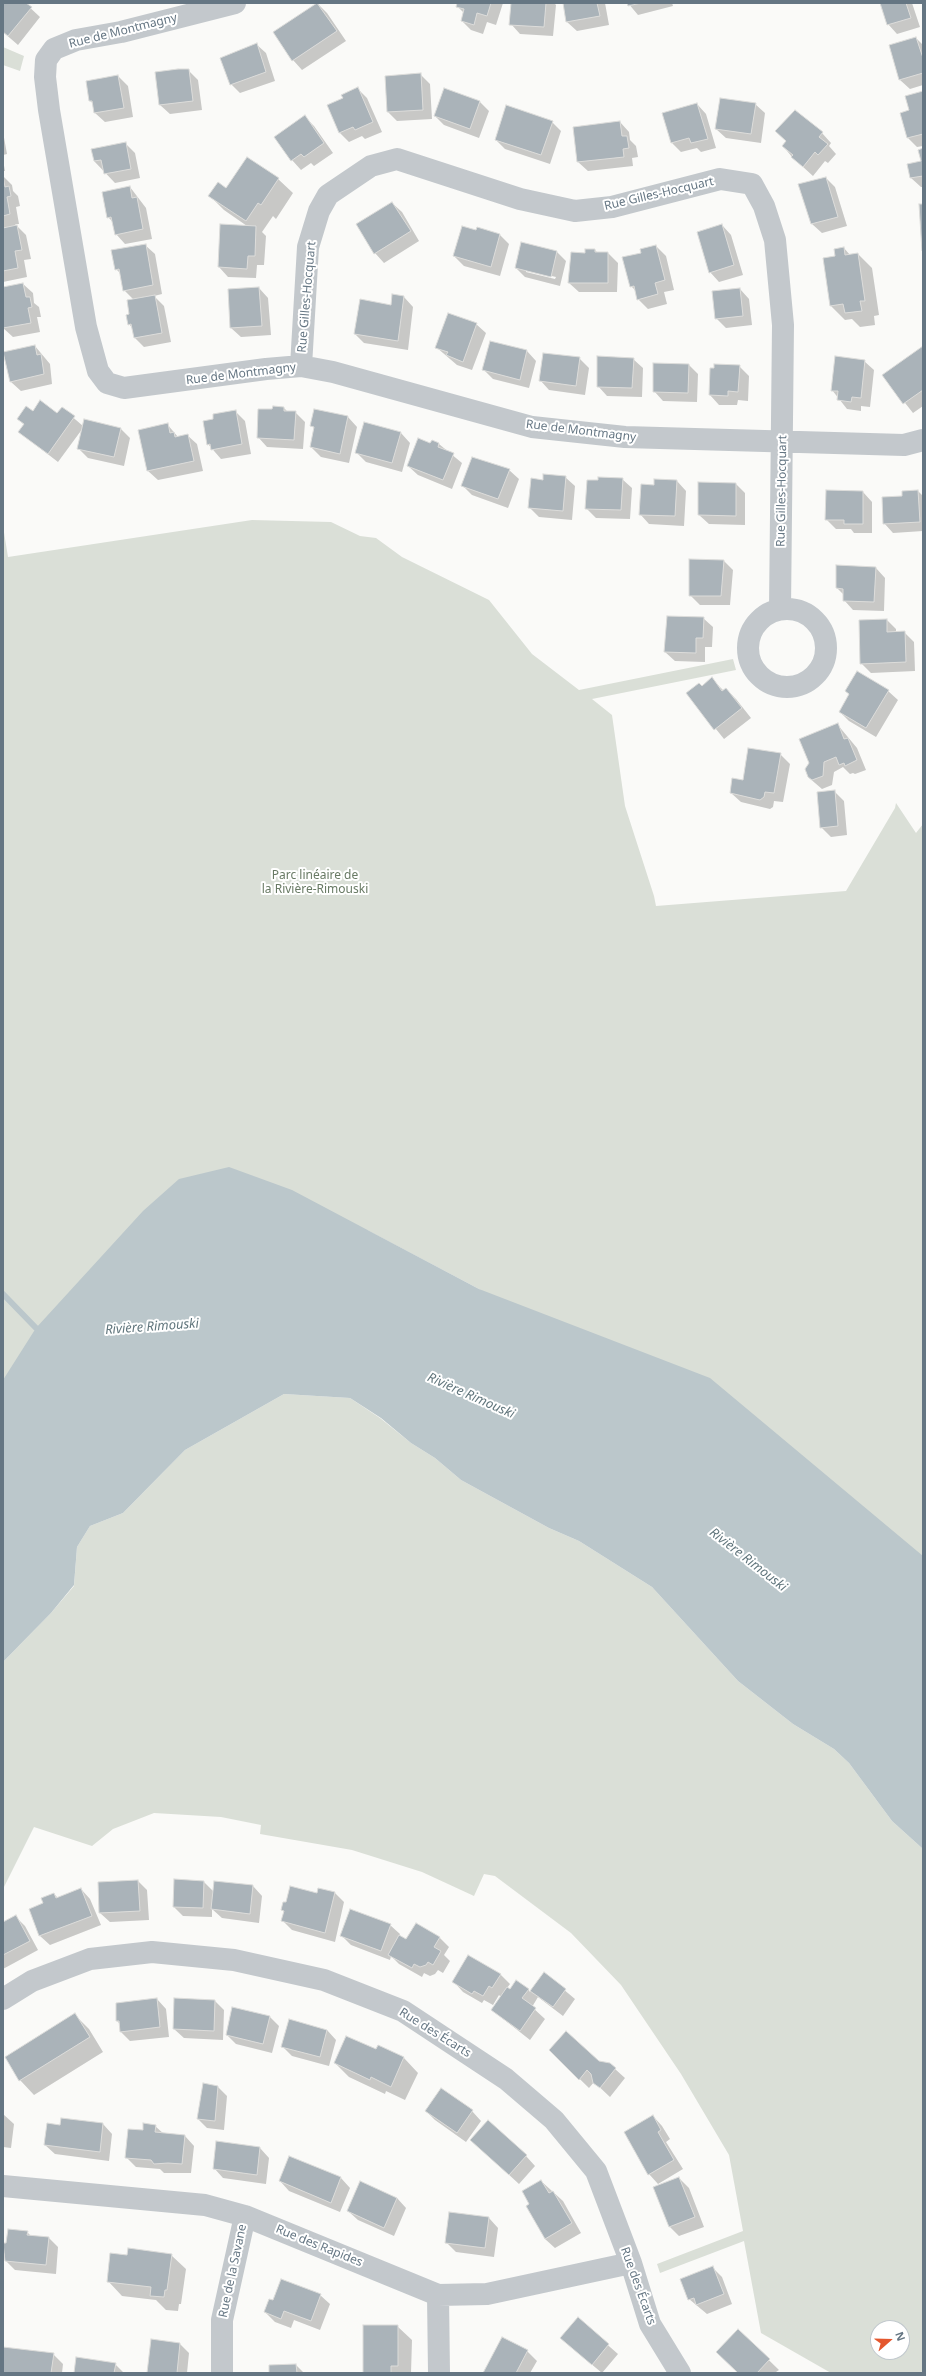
<!DOCTYPE html>
<html>
<head>
<meta charset="utf-8">
<style>
	body { margin:0 }
	#map { position:relative; width:926px; height:2376px; overflow:hidden; background:#fafaf8; font-family:"Noto Sans",sans-serif }
	canvas { display:block }
	.frame { position:absolute; inset:0; border:4px solid #657683; pointer-events:none }
	.north { position:absolute; left:870px; top:2320px; width:40px; height:40px; box-sizing:border-box; background:#fff; border:1px solid #c1c8cd; border-radius:50%; rotate:70deg; font-size:11px; font-weight:700; line-height:16px; text-align:center; color:#657683 }
	.north::after { content:''; display:block; margin:auto; width:14px; height:18px; background:#e4572e; clip-path:polygon(50% 0,100% 100%,50% 72%,0 100%) }
</style>
</head>
<body>
<div id="map">
<canvas width="926" height="2376"></canvas>
<div class="frame"></div>
<div class="north">N</div>
</div>
<script>
const context = document.querySelector('canvas').getContext('2d');
context.lineJoin = 'round';
function fill(path, color) {
  context.fillStyle = color;
  context.fill(path, 'evenodd');
}
function toPath(rows) {
  const path = new Path2D();
  for (const r of rows) {
    if (r.length === 3) {
      path.moveTo(r[0] + r[2], r[1]);
      path.arc(r[0], r[1], r[2], 0, 2 * Math.PI);
      continue;
    }
    path.moveTo(r[0], r[1]);
    for (let i = 2; i < r.length; i += 2) path.lineTo(r[i], r[i + 1]);
  }
  return path;
}
function strokePath(path, color, width, dash) {
  context.strokeStyle = color;
  context.lineWidth = width;
  context.lineCap = dash ? 'butt' : 'round';
  context.setLineDash(dash || []);
  context.stroke(path);
}
function drawText(font, color, halo, rows, align = 'center') {
  context.font = font + ' "Noto Sans",sans-serif';
  context.lineWidth = 4;
  context.setLineDash([]);
  context.textBaseline = 'middle';
  context.strokeStyle = halo;
  context.fillStyle = color;
  for (const [text, x, y, turn = 0] of rows) {
    context.save();
    context.translate(x, y);
    context.rotate((+turn || 0) * Math.PI / 180);
    context.textAlign = isNaN(turn) ? turn : align;
    if (halo) context.strokeText(text, 0, 0);
    context.fillText(text, 0, 0);
    context.restore();
  }
}
fill(toPath([
	[3,47,24,56,20,71,3,65],
	[252,520,331,522,360,536,376,538,402,557,489,600,532,654,579,690,733,659,736,670,592,699,612,715,625,806,654,896,656,906,846,891,895,808,896,803,916,833,923,824,923,1562,479,1289,367,1230,3,1383,3,526,8,557],
	[284,1394,350,1398,380,1418,411,1443,435,1458,461,1480,549,1528,579,1541,652,1587,738,1681,793,1724,834,1749,849,1763,892,1821,923,1849,923,2373,831,2373,761,2333,744,2241,660,2273,657,2264,743,2231,729,2155,681,2074,621,1985,571,1933,495,1876,484,1874,474,1896,422,1872,352,1850,260,1834,261,1825,221,1817,154,1813,113,1829,92,1846,34,1827,3,1889,3,1662,51,1613,74,1586,77,1547,90,1526,123,1513,185,1450],
	[878,2328,902,2328,902,2352,878,2352]
]), '#dadfd7');
fill(toPath([
	[229,1167,292,1190,479,1289,710,1378,923,1556,923,1849,892,1821,849,1763,834,1749,793,1724,738,1681,652,1587,579,1541,549,1528,461,1480,435,1458,411,1443,381,1418,350,1398,284,1394,185,1450,123,1513,90,1526,77,1547,74,1585,51,1613,3,1662,3,1380,36,1328,143,1211,179,1179]
]), '#bbc7cb');
fill(toPath([
	[3,3,25,3,40,17,18,45,3,32],
	[458,3,503,3,496,25,487,22,483,34,471,30,462,21,464,13,457,6],
	[512,3,554,3,556,5,553,36,520,34,511,24],
	[564,3,605,3,609,25,577,31,567,22],
	[628,3,672,3,673,6,638,15],
	[882,3,912,3,920,27,897,34,888,24],
	[318,4,327,13,346,41,302,70,293,60,274,33],
	[916,38,923,45,923,85,910,89,900,80],
	[256,44,266,53,275,81,240,93,231,84],
	[188,70,198,80,202,110,170,114,160,105],
	[420,74,430,84,432,119,397,121,388,112],
	[118,76,128,86,133,117,105,122,95,113,94,104,90,101],
	[357,88,367,98,382,132,365,139,362,136,349,142,340,133,328,106,344,99],
	[923,92,923,146,917,147,908,138,901,114,911,111],
	[480,102,489,111,479,138,444,125,435,116],
	[697,104,706,114,716,148,701,152,697,148,681,152,672,143],
	[755,104,765,113,761,143,726,138,716,129],
	[305,117,314,126,333,153,314,166,311,163,301,170,292,160],
	[552,122,561,131,550,164,505,149,496,140],
	[620,122,629,132,630,140,636,146,638,157,632,158,633,166,588,171,578,162],
	[776,131,822,133,831,143,829,146,836,154,828,163,825,161,813,176,792,157,783,146,787,142],
	[3,132,7,154,3,155],
	[125,143,135,153,140,178,115,183,94,161],
	[923,149,923,187,921,187,911,178,908,165,922,162],
	[3,160,5,171,3,171],
	[3,176,12,185,13,191,18,196,20,206,16,207,19,224,15,224,26,235,31,259,24,260,27,277,3,282],
	[826,178,835,187,847,226,822,233,812,224,799,185],
	[278,179,293,193,276,219,273,216,262,232,266,236,264,265,257,265,256,278,228,277,219,267,221,225,247,226,224,210,210,196,227,189],
	[130,187,146,208,152,239,125,244,116,234,114,223,108,217],
	[392,203,402,212,419,241,384,263,375,253],
	[722,225,731,235,743,275,719,282,710,272],
	[478,228,500,235,509,244,500,276,464,266,454,256],
	[145,245,155,254,162,294,154,296,164,306,171,342,144,347,135,338,133,329,129,324,134,300,124,290,121,274,116,269],
	[656,246,666,256,674,290,664,292,667,304,648,309,638,299,637,292,631,286,642,254],
	[844,248,850,255,858,254,872,268,879,315,874,316,875,325,860,327,852,319,845,320,831,306,836,257],
	[595,250,598,253,608,253,618,263,617,292,579,292,569,283,586,254],
	[557,252,566,261,560,286,525,277,516,268],
	[526,270,556,277,555,279,526,272],
	[23,284,33,293,34,303,39,307,41,317,37,317,40,332,13,337,3,328,3,288],
	[259,288,268,298,271,335,241,337,231,328],
	[740,289,749,299,752,325,726,328,716,318],
	[393,296,404,297,413,307,408,350,364,343,355,334,392,306],
	[476,324,486,333,472,370,457,365,436,347],
	[490,342,527,351,536,361,529,388,493,379,483,369],
	[35,346,50,364,52,384,21,391,11,382,4,353],
	[923,347,923,406,913,413,883,375],
	[579,358,589,368,585,395,549,390,540,380],
	[633,359,643,368,642,397,607,396,598,386],
	[864,361,874,370,870,407,861,406,861,411,847,409,832,390],
	[689,365,698,374,697,402,663,401,654,391],
	[739,366,749,376,748,401,738,400,737,405,719,405,710,395],
	[62,408,83,426,121,429,130,438,124,466,88,458,78,448,83,428,58,462,19,432,24,425,18,418,33,412,57,414],
	[284,408,288,412,295,412,305,422,303,449,267,447,258,437],
	[315,410,348,417,357,427,349,463,321,457,311,447,315,429,312,426],
	[236,412,245,421,251,454,221,459,208,444],
	[167,424,178,437,187,435,197,444,203,471,158,480,148,471,140,430],
	[401,433,410,443,402,472,366,462,356,452],
	[431,444,439,444,462,463,452,489,418,475,408,466],
	[509,470,519,479,508,508,472,495,462,485],
	[565,477,575,486,572,520,539,517,529,507,543,481],
	[622,479,632,488,630,519,596,518,586,508],
	[677,481,686,491,684,526,649,524,640,514,654,486],
	[736,484,745,493,745,525,709,524,699,515],
	[918,491,923,496,923,531,893,533,884,523,904,497,903,492],
	[863,492,872,502,872,533,854,533,851,529,836,529,826,519],
	[724,561,733,570,730,605,700,605,690,595],
	[876,568,885,578,884,611,853,610,844,600,844,595,837,588],
	[703,618,713,627,712,647,705,647,705,662,675,661,665,652],
	[887,620,896,629,896,633,904,632,914,642,915,671,871,673,861,663],
	[712,679,724,691,726,689,736,699,751,718,724,739,687,693,702,687],
	[846,691,888,691,898,700,876,737,849,721,840,712,850,695],
	[837,724,857,748,866,770,855,774,853,773,850,774,843,767,834,772,832,785,822,789,808,777],
	[780,754,790,764,783,802,774,801,773,807,770,809,741,802,731,793],
	[834,791,844,801,847,835,831,837,821,827],
	[138,1881,147,1890,149,1920,110,1922,100,1913],
	[204,1882,214,1892,253,1886,262,1896,259,1923,222,1918,212,1909,212,1917,183,1916,174,1907],
	[81,1889,90,1899,101,1925,50,1945,40,1936,54,1894,58,1898],
	[319,1889,335,1893,344,1902,335,1942,292,1930,282,1920,284,1912,282,1910,287,1904,317,1894],
	[15,1916,25,1926,38,1950,3,1969,3,1923],
	[390,1925,400,1934,399,1936,407,1941,439,1937,449,1947,444,1955,450,1961,443,1973,438,1970,435,1974,430,1976,424,1973,422,1977,399,1964,391,1956,390,1960,351,1945,342,1936],
	[544,1973,575,1999,563,2016,538,1997,532,2007,545,2019,530,2040,492,2010,501,1997,499,1995,493,2005,484,2000,482,2003,463,1992,454,1982,500,1974,510,1984,507,1988,510,1990,528,1989,530,1992],
	[157,1999,166,2009,169,2037,130,2041,120,2031,120,2024,117,2021],
	[215,2001,224,2010,223,2040,184,2038,174,2029],
	[75,2015,89,2029,103,2052,34,2095,20,2080,6,2057],
	[269,2016,279,2026,272,2053,236,2044,227,2035],
	[327,2030,336,2040,329,2066,292,2056,282,2046],
	[379,2047,404,2058,418,2073,405,2100,386,2091,385,2094,349,2077,335,2063,377,2051],
	[550,2050,599,2062,615,2069,625,2078,610,2097,594,2082,589,2088],
	[218,2087,227,2096,224,2130,207,2128,198,2119],
	[426,2111,472,2111,481,2121,466,2142,435,2120],
	[3,2114,14,2124,11,2148,3,2147],
	[653,2116,662,2126,670,2139,666,2142,683,2169,658,2184,649,2174],
	[62,2119,103,2124,112,2134,109,2161,55,2154,45,2145,61,2126],
	[155,2126,164,2134,185,2136,194,2146,191,2173,164,2173,160,2169,136,2167,126,2157,144,2131],
	[471,2140,526,2156,535,2166,519,2184],
	[260,2148,269,2158,266,2184,223,2178,214,2168],
	[290,2157,341,2178,350,2188,340,2212,289,2191,280,2181],
	[679,2178,689,2188,704,2227,679,2236,670,2227,655,2188],
	[541,2181,563,2201,581,2233,555,2248,545,2239,531,2204],
	[361,2183,397,2198,406,2208,394,2236,358,2220,348,2211],
	[489,2218,498,2228,494,2257,456,2252,446,2242],
	[27,2232,31,2236,48,2237,58,2247,56,2274,15,2270,6,2261,3,2244,7,2245],
	[171,2255,186,2269,181,2304,179,2304,178,2311,166,2310,156,2300,122,2296,108,2281,128,2256],
	[712,2267,722,2277,732,2304,707,2314,689,2299],
	[320,2295,330,2304,320,2330,294,2320,291,2328,275,2322,265,2312,273,2302],
	[578,2319,618,2354,602,2373,571,2347],
	[397,2326,412,2340,411,2373,364,2373],
	[738,2330,779,2370,776,2372,778,2373,739,2373],
	[180,2344,189,2353,187,2373,148,2373],
	[3,2348,53,2354,63,2364,62,2373,3,2373],
	[527,2351,537,2361,530,2373,485,2373],
	[115,2364,124,2373,75,2373],
	[296,2365,304,2373,270,2373]
]), '#0003');
strokePath(toPath([
	[3,1294,36,1328]
]), '#bbc7cb', 6);
const building = toPath([
	[3,3,26,3,32,7,8,36,3,32,3,3],
	[317,3,337,31,292,61,273,32,317,3],
	[457,3,491,3,487,16,477,13,474,25,461,21,464,9,456,7,457,3],
	[511,3,546,3,544,27,509,25,511,3],
	[563,3,597,3,600,16,566,22,563,3],
	[627,3,641,3,628,6,627,3],
	[880,3,906,3,911,18,887,25,880,3],
	[916,37,923,58,923,73,899,80,889,45,916,37],
	[257,43,266,72,230,85,220,58,257,43],
	[178,69,189,69,193,101,159,105,155,72,178,69],
	[421,73,423,110,387,112,385,76,421,73],
	[118,75,124,108,94,113,92,101,89,101,86,81,118,75],
	[358,87,373,122,355,130,353,127,339,133,327,105,343,98,341,95,358,87],
	[444,88,480,101,470,129,434,116,444,88],
	[923,91,923,134,907,138,900,113,909,110,905,96,923,91],
	[720,98,756,103,751,134,715,129,720,98],
	[697,103,708,139,691,143,689,138,671,143,662,113,697,103],
	[506,105,553,121,541,155,495,140,506,105],
	[795,110,823,132,819,137,828,144,818,155,815,152,803,167,791,157,793,155,782,146,786,141,775,131,795,110],
	[305,115,324,143,304,157,301,154,291,161,274,137,305,115],
	[620,121,622,136,627,136,629,148,623,149,624,157,577,162,573,127,620,121],
	[126,142,131,169,104,174,101,160,94,161,91,149,126,142],
	[923,148,923,176,910,178,907,164,921,161,918,150,923,148],
	[247,157,279,178,261,205,258,203,246,221,208,196,218,182,226,188,247,157],
	[3,176,5,187,9,186,11,196,7,197,10,214,3,216,3,176],
	[826,177,838,217,811,224,798,184,826,177],
	[130,186,132,198,137,197,143,229,115,235,111,217,107,218,102,192,130,186],
	[392,202,411,231,374,254,356,224,392,202],
	[919,204,923,204,923,251,922,251,919,204],
	[220,224,256,226,255,256,248,256,247,269,218,267,220,224],
	[722,224,734,265,709,273,697,232,722,224],
	[17,225,22,250,15,251,18,268,3,271,3,228,17,225],
	[462,226,476,230,477,227,500,234,491,267,453,256,462,226],
	[521,242,557,251,551,277,515,268,521,242],
	[146,244,153,285,123,291,119,269,115,270,111,250,146,244],
	[656,245,665,280,655,283,658,294,637,300,634,286,630,287,622,257,641,253,640,249,656,245],
	[844,247,845,255,858,253,865,301,860,301,862,311,845,313,843,304,830,306,823,258,835,256,834,249,844,247],
	[585,249,595,249,595,252,608,252,608,283,568,283,571,252,585,253,585,249],
	[23,283,26,297,30,297,32,307,28,308,31,323,3,328,3,287,23,283],
	[259,287,262,326,230,328,228,289,259,287],
	[740,288,743,316,715,319,712,291,740,288],
	[392,294,404,296,398,341,354,334,360,299,391,305,392,294],
	[155,295,162,333,134,338,131,324,128,325,126,315,129,314,127,300,155,295],
	[448,313,477,323,463,362,446,355,448,352,435,348,448,313],
	[490,341,527,350,520,380,482,370,490,341],
	[35,345,37,355,41,354,44,374,10,382,3,352,35,345],
	[923,346,923,390,903,404,882,375,923,346],
	[543,353,580,357,576,386,539,381,543,353],
	[597,356,634,358,632,388,597,387,597,356],
	[835,356,865,360,861,398,852,397,851,402,837,400,838,391,831,391,835,356],
	[653,363,689,364,688,393,653,392,653,363],
	[714,364,740,365,738,392,728,391,728,396,709,395,710,368,714,368,714,364],
	[40,400,57,413,62,407,75,416,48,454,18,432,24,424,17,419,26,406,33,411,40,400],
	[273,406,284,407,284,411,296,411,294,440,257,438,258,409,272,409,273,406],
	[314,409,348,416,340,454,310,447,314,427,310,426,314,409],
	[236,410,242,444,211,450,210,444,207,445,203,421,213,419,213,414,236,410],
	[84,419,121,428,114,457,77,449,84,419],
	[364,422,401,432,392,463,355,453,364,422],
	[168,423,170,433,174,432,175,437,188,434,194,461,147,471,138,430,168,423],
	[418,438,430,443,432,440,439,443,438,447,454,453,443,480,407,466,418,438],
	[472,457,510,469,498,499,461,486,472,457],
	[543,474,566,476,563,511,528,508,531,478,543,480,543,474],
	[598,477,623,478,621,510,585,509,587,480,598,480,598,477],
	[654,479,677,480,675,516,639,515,641,484,654,485,654,479],
	[698,482,736,483,736,516,698,515,698,482],
	[826,490,863,491,863,524,844,524,844,520,825,520,826,490],
	[918,490,920,522,883,524,882,497,902,496,902,491,918,490],
	[689,559,724,560,721,596,689,596,689,559],
	[836,565,876,567,874,602,843,601,843,589,836,588,836,565],
	[667,616,704,617,703,638,696,638,696,653,664,652,667,616],
	[887,619,887,632,905,631,906,662,860,664,859,620,887,619],
	[857,671,889,690,866,728,839,712,849,694,845,691,857,671],
	[712,677,722,691,726,688,742,708,714,730,686,693,699,683,702,686,712,677],
	[838,723,844,739,848,738,857,760,845,766,844,763,839,765,836,757,824,762,823,776,812,780,808,777,805,769,809,763,799,739,838,723],
	[748,748,781,753,774,793,765,792,764,797,760,800,730,793,732,778,743,780,748,748],
	[835,790,838,826,820,828,817,792,835,790],
	[174,1879,204,1881,203,1908,173,1907,174,1879],
	[138,1880,140,1911,99,1913,98,1882,138,1880],
	[214,1881,253,1885,250,1914,211,1909,214,1881],
	[290,1886,317,1893,318,1888,335,1892,325,1933,281,1921,284,1911,281,1910,283,1902,286,1902,290,1886],
	[81,1888,92,1916,39,1936,29,1909,43,1903,41,1898,54,1893,56,1898,81,1888],
	[350,1909,391,1924,381,1951,340,1936,350,1909],
	[16,1915,30,1941,3,1955,3,1922,16,1915],
	[416,1923,440,1937,434,1947,441,1951,433,1965,428,1962,426,1965,420,1967,414,1964,412,1968,388,1955,399,1935,406,1939,416,1923],
	[468,1955,501,1974,492,1988,489,1986,483,1996,474,1991,472,1994,452,1982,468,1955],
	[544,1972,566,1989,553,2007,530,1991,544,1972],
	[516,1980,529,1989,522,1998,536,2008,520,2031,491,2010,507,1987,510,1989,516,1980],
	[157,1998,160,2027,120,2032,119,2021,116,2021,116,2003,157,1998],
	[174,1998,215,2000,214,2031,173,2029,174,1998],
	[232,2007,270,2016,263,2044,226,2035,232,2007],
	[75,2013,90,2037,19,2081,5,2057,75,2013],
	[289,2019,327,2030,320,2057,281,2047,289,2019],
	[566,2031,599,2061,610,2063,616,2068,600,2088,593,2083,591,2074,587,2070,579,2080,549,2050,566,2031],
	[346,2036,376,2049,378,2045,404,2057,391,2087,371,2077,370,2080,334,2063,346,2036],
	[203,2083,218,2086,215,2121,197,2119,203,2083],
	[441,2088,473,2110,457,2133,425,2111,441,2088],
	[653,2115,661,2130,658,2132,674,2160,648,2175,624,2132,653,2115],
	[61,2118,103,2123,100,2152,44,2145,47,2123,60,2125,61,2118],
	[488,2120,527,2155,509,2175,470,2140,488,2120],
	[143,2123,156,2125,155,2132,185,2135,182,2164,168,2163,154,2164,151,2160,125,2158,128,2129,143,2130,143,2123],
	[216,2141,260,2147,257,2175,213,2169,216,2141],
	[289,2156,341,2177,331,2203,279,2181,289,2156],
	[679,2177,695,2217,669,2227,653,2187,679,2177],
	[541,2180,549,2193,553,2191,572,2223,545,2239,526,2206,529,2204,522,2191,541,2180],
	[360,2181,397,2198,384,2228,347,2211,360,2181],
	[449,2212,489,2217,485,2248,445,2243,449,2212],
	[8,2229,28,2231,27,2235,49,2237,46,2265,5,2261,3,2243,6,2243,8,2229],
	[128,2248,172,2254,167,2290,165,2290,164,2297,150,2296,151,2287,107,2282,110,2253,127,2255,128,2248],
	[713,2266,724,2294,696,2305,694,2298,688,2300,680,2279,713,2266],
	[281,2279,321,2294,311,2321,284,2311,281,2319,264,2312,269,2299,273,2300,281,2279],
	[578,2317,609,2344,592,2365,560,2338,578,2317],
	[363,2325,398,2325,398,2366,391,2366,391,2373,363,2373,363,2325],
	[738,2329,770,2359,757,2373,738,2373,716,2352,738,2329],
	[502,2337,528,2350,516,2373,483,2373,502,2337],
	[151,2339,180,2343,177,2373,147,2373,151,2339],
	[3,2347,54,2353,51,2373,3,2373,3,2347],
	[76,2357,116,2363,114,2373,74,2373,76,2357],
	[296,2364,297,2373,269,2373,269,2365,296,2364]
]);
fill(building, '#aab3b9');
strokePath(building, '#dcdcda', 1);
strokePath(toPath([
	[235,3,121,32,76,40,54,49,46,60,45,77,49,110,86,327,98,371,107,383,124,388,266,369,301,366,333,372,532,427,625,437,904,445,923,440],
	[301,366,308,247,319,211,328,195,371,166,397,159,520,199,575,211,612,207,720,179,752,184,764,206,775,240,783,325,780,609],
	[787,648,39],
	[3,1999,32,1981,90,1959,152,1952,234,1960,324,1980,403,2011,506,2079,554,2120,596,2171,631,2263,650,2324,680,2373],
	[3,2186,205,2205,245,2216,438,2295,487,2294,631,2263],
	[438,2295,439,2373],
	[222,2373,222,2320,245,2216]
]), '#c3c8cc', 22);
drawText('12px', '#657683', '#fff', [
	["Rue de Montmagny",123,31,-14],
	["Rue Gilles-Hocquart",659,194,-13],
	["Rue Gilles-Hocquart",307,297,-85],
	["Rue de Montmagny",241,374,-7],
	["Rue de Montmagny",581,431,7],
	["Rue Gilles-Hocquart",782,491,-89],
	["Rue des Écarts",435,2033,32],
	["Rue des Rapides",319,2246,22],
	["Rue de la Savane",233,2271,-78],
	["Rue des Écarts",638,2286,70]
]);
drawText('12px', '#687a64', '#fff', [
	["Parc linéaire de",315,876],
	["la Rivière-Rimouski",315,890]
]);
drawText('italic 13px', '#60757c', '#fff', [
	["Rivière Rimouski",152,1327,-4],
	["Rivière Rimouski",471,1396,24],
	["Rivière Rimouski",748,1560,38]
]);
</script>
</body>
</html>
